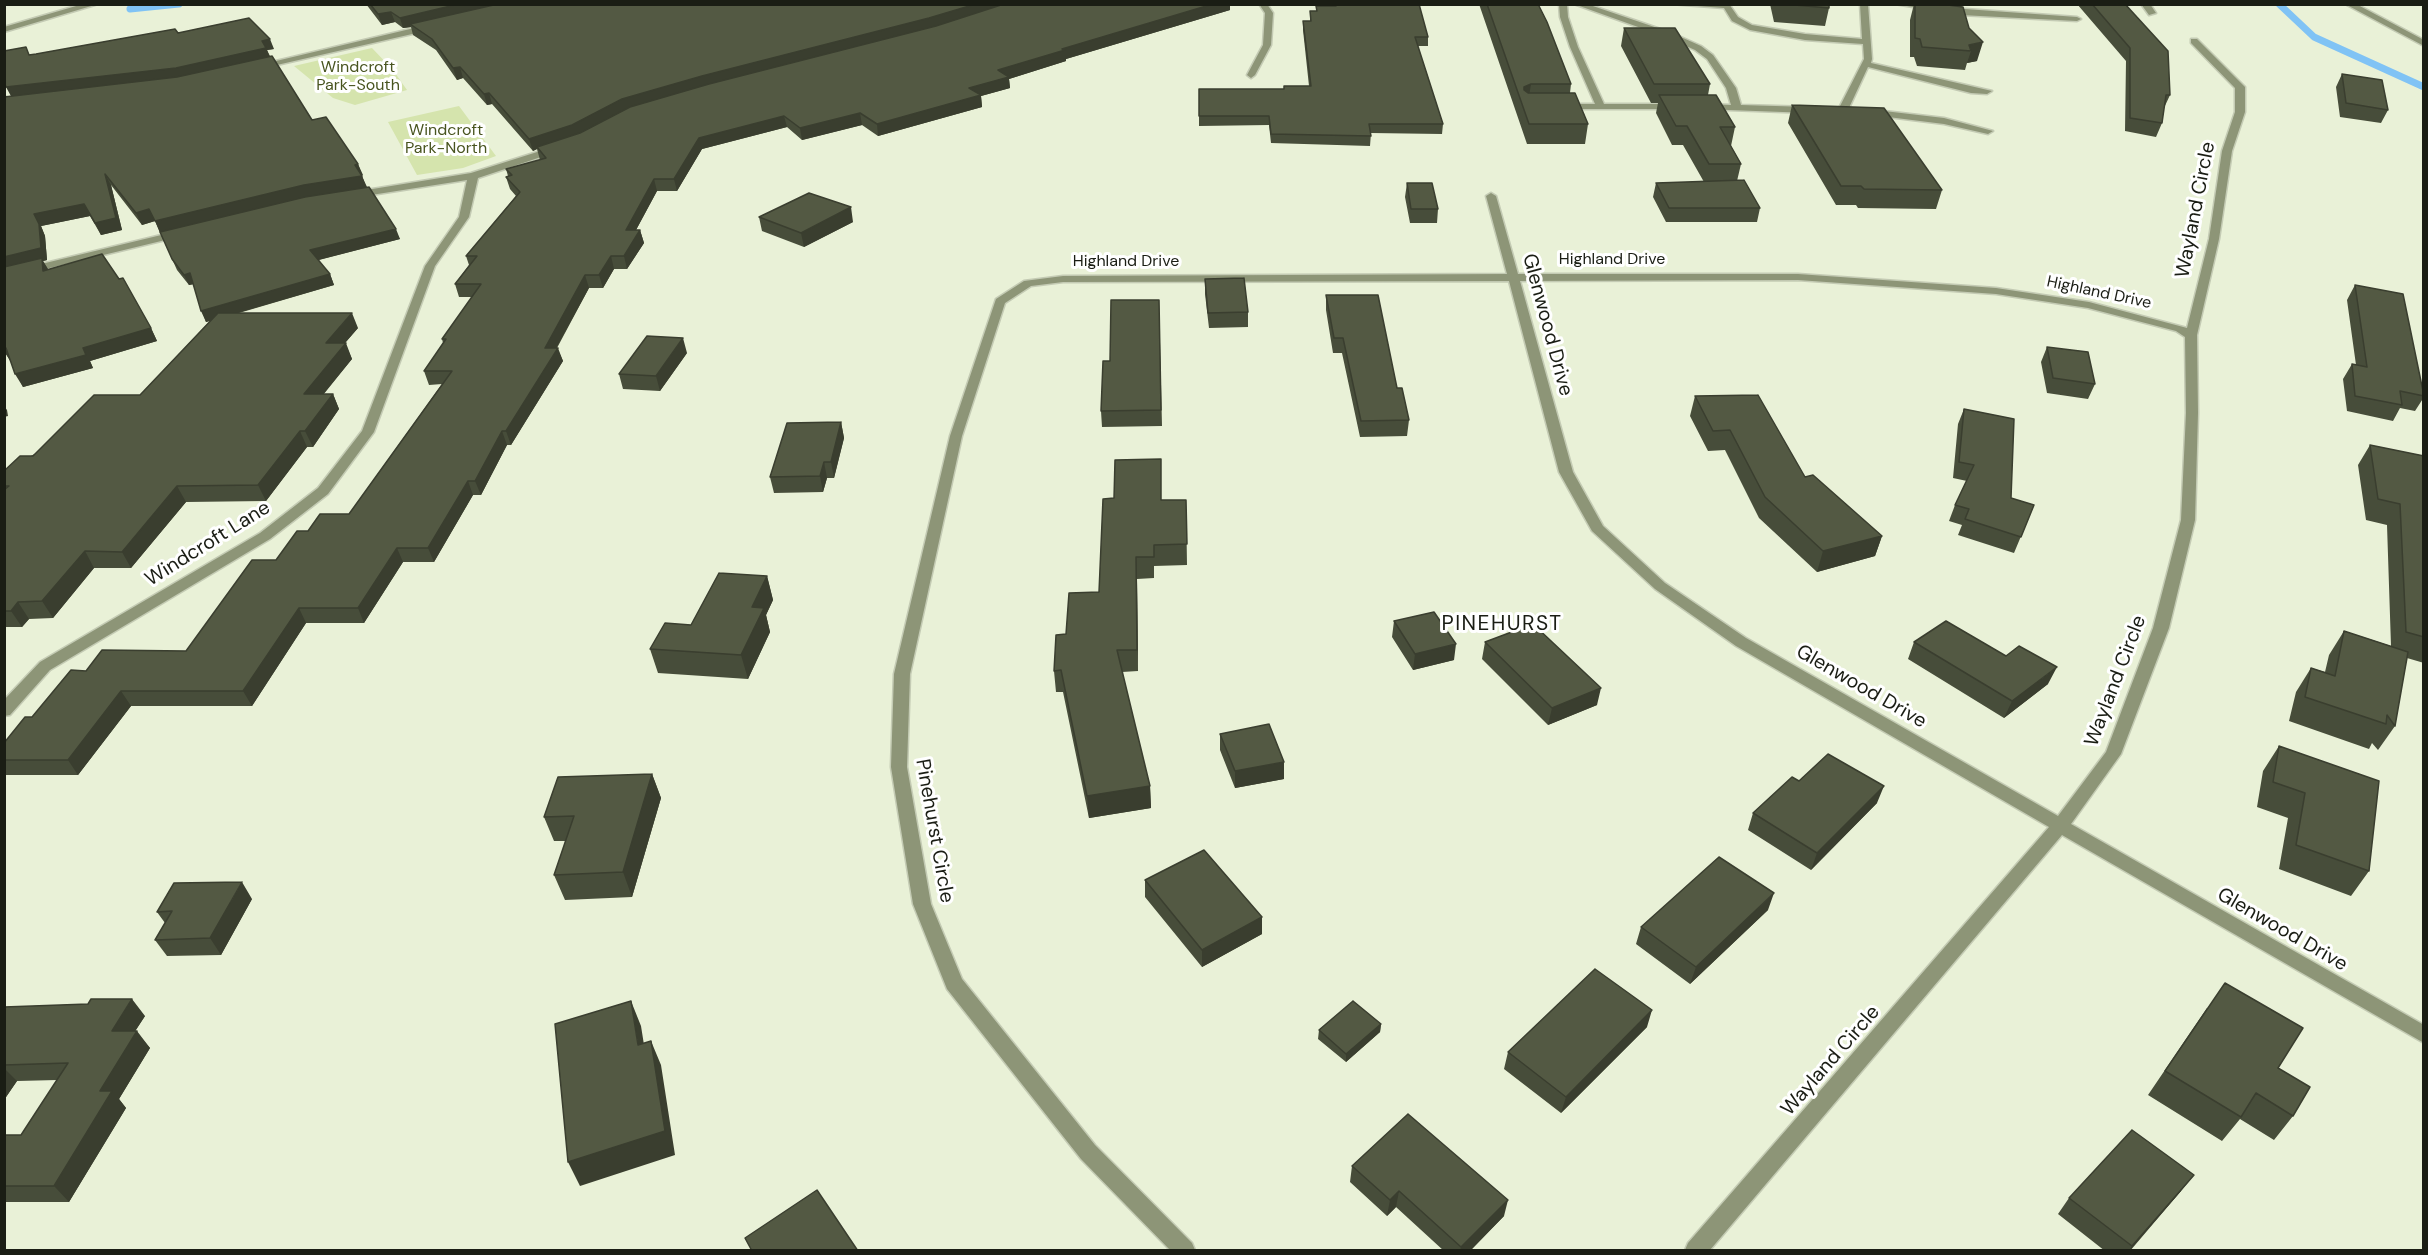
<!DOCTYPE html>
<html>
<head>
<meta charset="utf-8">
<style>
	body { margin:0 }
	#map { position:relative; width:2428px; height:1255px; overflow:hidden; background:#e9f1d7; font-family:"DM Sans",sans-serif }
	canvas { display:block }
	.frame { position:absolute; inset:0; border:6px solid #1a1d14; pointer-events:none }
</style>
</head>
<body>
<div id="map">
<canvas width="2428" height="1255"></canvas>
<div class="frame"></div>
</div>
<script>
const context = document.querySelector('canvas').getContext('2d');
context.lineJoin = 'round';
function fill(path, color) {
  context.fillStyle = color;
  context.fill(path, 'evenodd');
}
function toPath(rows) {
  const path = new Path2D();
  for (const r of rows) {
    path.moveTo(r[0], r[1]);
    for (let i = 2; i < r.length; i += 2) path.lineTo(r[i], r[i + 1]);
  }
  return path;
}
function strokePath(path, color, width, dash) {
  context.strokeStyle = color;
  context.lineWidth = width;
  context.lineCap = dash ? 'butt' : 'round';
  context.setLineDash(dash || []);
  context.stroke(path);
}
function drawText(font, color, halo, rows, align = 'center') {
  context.font = font + ' "DM Sans",sans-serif';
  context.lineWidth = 6;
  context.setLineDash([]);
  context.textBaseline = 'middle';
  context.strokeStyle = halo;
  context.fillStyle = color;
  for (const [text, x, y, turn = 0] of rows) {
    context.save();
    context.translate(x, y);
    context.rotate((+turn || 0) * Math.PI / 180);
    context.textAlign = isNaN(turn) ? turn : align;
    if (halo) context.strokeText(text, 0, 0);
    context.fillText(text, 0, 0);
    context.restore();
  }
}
fill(toPath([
	[372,48,393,70,407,90,355,105,333,98,294,66],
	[459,106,496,156,463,168,417,175,388,122]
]), '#d5e4ad');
strokePath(toPath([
	[2279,4,2314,37,2424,87],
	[130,9,179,4]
]), '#80c3f5', 7);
const minor = toPath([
	[83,4,98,4,4,32,4,27,83,4],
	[1259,4,1267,4,1273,13,1271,45,1255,75,1251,78,1247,75,1263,45,1265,13,1259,4],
	[1559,4,1567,4,1568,17,1578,47,1604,104,1675,104,1678,105,1678,109,1558,109,1558,105,1561,104,1595,104,1570,47,1560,17,1559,4],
	[1574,4,1587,4,1672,33,1701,46,1713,55,1727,75,1736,88,1741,105,1810,107,1815,110,1810,113,1702,109,1702,105,1705,104,1731,105,1726,88,1707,59,1695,50,1666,37,1574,4],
	[1671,4,1729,4,1738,17,1752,25,1805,34,1862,39,1860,4,1868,4,1872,59,1871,63,1992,91,1987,94,1971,93,1868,67,1848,110,1840,112,1838,110,1864,59,1863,44,1805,40,1750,30,1732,21,1724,8,1671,4],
	[1895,4,2077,17,2081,19,2077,21,1961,15,1895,4],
	[2141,4,2150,4,2156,13,2149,15,2141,4],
	[2345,4,2356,4,2424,40,2424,46,2345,4],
	[431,24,435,27,434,29,255,70,251,67,431,24],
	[2191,39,2197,39,2245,87,2245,112,2232,151,2219,239,2197,335,2198,413,2195,520,2169,628,2121,754,2071,824,2424,1025,2424,1043,2062,835,1710,1250,1685,1250,1688,1243,2049,827,1736,646,1655,589,1592,531,1559,472,1509,281,1063,282,1031,286,1005,303,962,436,910,674,907,767,931,904,962,979,1095,1145,1192,1243,1195,1250,1170,1250,1081,1159,947,989,913,904,891,767,894,674,950,436,996,299,1024,281,1063,276,1507,274,1486,196,1491,193,1496,196,1518,274,1798,274,1996,288,2089,302,2187,328,2209,239,2222,151,2235,112,2235,88,2191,43,2191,39],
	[1798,280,1996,294,2088,308,2176,331,2185,337,2186,413,2181,520,2153,628,2106,752,2058,816,1746,638,1665,583,1603,526,1573,472,1520,281,1798,280],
	[1867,109,1944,118,1993,131,1988,134,1944,124,1864,114,1864,110,1867,109],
	[556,146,561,149,559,151,478,178,469,217,435,266,374,432,328,494,270,539,50,670,10,715,4,716,4,700,40,662,260,533,318,488,362,431,425,266,459,217,467,180,352,198,348,197,348,193,471,173,556,146],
	[182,230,186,231,186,235,4,279,4,273,182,230]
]);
strokePath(minor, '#c4cbb4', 3);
fill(minor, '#8d9577');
fill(toPath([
	[366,4,1230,4,1230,10,1066,59,1066,61,1009,79,1010,88,981,96,982,107,878,136,862,125,802,140,787,127,702,149,677,191,657,191,636,230,640,230,644,243,627,269,614,269,603,288,589,288,557,348,563,361,511,445,507,445,481,495,473,495,434,562,403,562,364,623,306,623,252,706,131,706,78,775,4,775,4,743,32,717,86,671,186,651,276,560,308,531,349,514,442,384,429,385,424,371,443,343,442,339,472,297,459,297,455,284,469,265,466,256,516,196,510,189,506,177,508,176,506,169,540,160,537,149,533,151,492,104,487,105,463,78,457,80,436,50,413,35,411,27,403,28,395,22,382,25],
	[1333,4,1419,4,1428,37,1428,46,1418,46,1443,124,1442,134,1371,133,1370,146,1271,143,1269,125,1199,126,1199,89,1284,89,1309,86,1303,30,1303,21,1310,21,1310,11,1316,11,1316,6,1334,6],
	[1479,4,1538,4,1571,84,1570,93,1588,124,1585,144,1527,144],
	[1770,4,1829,4,1829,8,1825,26,1774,22],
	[1914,4,1940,4,1977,61,1967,63,1965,70,1917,66,1914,57,1910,57,1910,20],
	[2077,4,2125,4,2170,95,2164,108,2162,123,2156,137,2125,131,2126,61],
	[1624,28,1710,84,1708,95,1735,127,1731,146,1741,164,1737,181,1760,208,1757,222,1666,222,1653,197,1656,183,1704,182,1683,145,1672,145,1656,113,1658,103,1651,103,1621,46],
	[178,33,274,49,267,50,270,56,312,120,358,164,366,187,400,239,318,260,330,274,334,285,239,313,358,328,345,343,352,359,323,394,333,394,339,409,313,447,307,447,266,501,186,502,131,568,94,568,53,618,29,619,22,627,4,627,4,471,140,395,210,321,206,322,193,284,189,285,177,270,155,221,142,225,111,185,122,230,101,235,90,216,41,226,45,236,47,260,43,261,48,269,151,328,157,341,90,361,93,368,23,387,11,362,4,351,4,92,7,97,11,97,30,55],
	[2342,74,2388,110,2381,123,2340,117,2336,87],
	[1792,105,1942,190,1936,209,1858,208,1856,205,1836,205,1788,123],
	[1407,183,1438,209,1437,223,1410,223,1405,197],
	[759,217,853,222,804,247,762,231],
	[1205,279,1248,312,1248,327,1209,328,1205,294],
	[2355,285,2424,394,2424,397,2415,411,2400,408,2393,421,2347,411,2343,379,2352,364,2356,365,2347,300],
	[1326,295,1397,388,1409,420,1407,436,1360,437,1342,353,1333,353,1326,310],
	[1159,300,1162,426,1102,427,1101,411,1110,361],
	[2047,347,2095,384,2088,399,2047,393,2041,362],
	[687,353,660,391,623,389,619,374],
	[1695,396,1882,536,1875,556,1817,572,1759,518,1725,450,1708,451,1690,416],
	[1964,409,2011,498,2034,505,2014,553,1958,535,1962,525,1949,521,1955,505,1967,481,1953,478,1958,424],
	[841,422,844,438,834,478,827,478,823,492,774,493,770,477],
	[2370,445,2424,456,2424,663,2407,658,2395,726,2378,750,2372,743,2369,749,2289,721,2296,692,2311,668,2325,672,2329,655,2344,631,2391,646,2387,525,2366,520,2358,465],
	[1161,500,1186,500,1187,565,1154,566,1154,578,1137,579,1138,671,1122,672,1150,786,1151,808,1089,818,1063,692,1056,692,1054,671,1066,634,1099,592],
	[767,576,773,600,766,615,770,632,748,679,658,673,650,649,691,625],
	[1394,621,1454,660,1413,670,1392,637],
	[1485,642,1597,705,1548,725,1482,659],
	[1914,642,2006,656,2048,684,2004,718,1908,659],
	[1220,734,1284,779,1235,788,1220,750],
	[2279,746,2369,871,2351,896,2279,869,2288,818,2257,807,2263,771],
	[652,774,661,798,632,897,565,900,554,875,566,841,554,841,544,817],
	[1799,781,1877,803,1811,870,1748,830,1753,813],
	[1145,880,1262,917,1262,934,1202,967,1145,897],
	[252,899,221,955,167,956,155,940,165,923,157,912],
	[1768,910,1690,984,1636,944,1641,927],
	[4,1007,145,1016,135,1031,150,1048,119,1099,126,1108,69,1202,4,1202,4,1135,21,1135,57,1080,17,1081,4,1100],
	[2207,1008,2278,1068,2293,1116,2274,1140,2240,1119,2222,1141,2148,1095],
	[1381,1024,1380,1032,1346,1062,1318,1039,1319,1030],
	[1647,1027,1561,1113,1504,1069,1508,1052],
	[1352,1166,1504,1216,1470,1251,1444,1251,1396,1207,1387,1216,1350,1182],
	[2181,1191,2130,1251,2105,1251,2058,1214,2069,1198]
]), '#474d3a');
fill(toPath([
	[459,4,510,4,410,24,411,27,403,28,400,18],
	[976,4,1013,4,575,137,537,147,537,149,533,151,529,139,622,99,702,76],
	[1213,4,1230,4,1230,10,1066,59,1066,61,1009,79,1010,88,981,96,982,107,878,136,877,124,969,88,998,70,1062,49],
	[391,12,395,22,382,25,378,14],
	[270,39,274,49,267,50,270,58,181,78,12,98,6,87],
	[1983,42,1977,61,1967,63,1971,51,1969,45],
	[460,67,463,78,457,80,453,68],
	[1531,84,1528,103,1523,106,1524,87],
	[489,93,492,104,487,105,484,94],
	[860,113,862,125,802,140,800,128],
	[784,116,787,127,702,149,677,191,674,179,699,138],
	[358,164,363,175,359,176,355,165],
	[105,174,111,185,122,230,101,235,95,223],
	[362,176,367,187,160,233,155,221,142,225,136,213,149,209],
	[654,179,657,191,629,243,626,230],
	[84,204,90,216,41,226,45,236,47,260,43,261,49,271,4,271,4,257,34,214],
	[851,207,853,222,804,247,801,233],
	[396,229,400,239,315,261,310,250],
	[640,230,644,243,627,269,624,256],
	[611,256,614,269,603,288,599,275],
	[190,273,195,284,189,285,184,275],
	[330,274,334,285,206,322,201,311],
	[585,275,589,288,549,361,545,348],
	[352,313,358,328,332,358,326,343],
	[151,328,157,341,90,361,93,368,23,387,15,374,83,348],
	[683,338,687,353,660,391,656,376],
	[346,343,352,359,311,410,304,394],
	[6,348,11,362,4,351,4,349],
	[558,348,563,361,511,445,506,431],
	[333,394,339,409,313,447,305,431],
	[4,406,7,410,8,416,4,417],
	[841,422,844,438,834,478,831,462],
	[300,431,307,447,266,501,258,485],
	[502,431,507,445,481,495,475,481],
	[824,462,827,478,823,492,820,476],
	[468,481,473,495,434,562,428,548],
	[177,486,186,502,131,568,122,552],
	[1882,536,1875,556,1817,572,1823,551],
	[397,548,403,562,364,623,358,608],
	[85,551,94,568,53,618,42,601],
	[1136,557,1137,579,1138,671,1137,650],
	[767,576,773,600,766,615,770,632,748,679,741,655,752,607],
	[18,602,29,619,22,627,11,611],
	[299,608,306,623,252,706,243,691],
	[1456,644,1454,660,1413,670,1415,654],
	[2057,667,2048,684,2004,718,2012,701],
	[1601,688,1597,705,1548,725,1552,708],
	[121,691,131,706,78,775,68,760],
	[1284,762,1284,779,1235,788,1235,771],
	[652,774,661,798,632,897,623,872],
	[1150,786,1151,808,1089,818,1087,796],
	[1884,786,1877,803,1811,870,1817,853],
	[242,882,252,899,221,955,210,938],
	[1774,893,1768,910,1690,984,1696,967],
	[1262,917,1262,934,1202,967,1202,950],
	[132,999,145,1016,125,1047,112,1031],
	[631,1001,641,1026,648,1070,638,1045],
	[1652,1010,1647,1027,1561,1113,1566,1097],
	[1381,1024,1380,1032,1346,1062,1346,1054],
	[137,1031,150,1048,119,1099,126,1108,69,1202,54,1186,100,1091],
	[651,1041,661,1065,675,1155,580,1186,568,1162],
	[4,1068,17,1081,4,1100],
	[2194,1175,2181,1191,2129,1251,2132,1246],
	[1399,1191,1396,1207,1387,1216,1390,1200],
	[1508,1200,1504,1216,1470,1251,1460,1251,1461,1247]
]), '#3a3e2f');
const building = toPath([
	[370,4,459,4,400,18,391,12,378,14,370,4],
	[498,4,976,4,929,18,702,76,622,99,572,125,529,139,489,93,484,94,460,67,453,68,432,39,410,24,498,4],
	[1004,4,1213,4,1062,49,1065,50,998,70,1009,77,969,88,981,95,877,124,860,113,800,128,784,116,699,138,674,179,654,179,626,230,640,230,624,256,611,256,599,275,585,275,545,348,558,348,506,431,502,431,475,481,468,481,428,548,397,548,358,608,299,608,243,691,121,691,68,760,4,760,4,743,25,717,32,717,71,670,86,671,102,650,186,651,252,560,276,560,297,531,308,531,320,514,349,514,452,371,424,371,446,339,442,339,481,284,455,284,477,256,466,256,520,192,506,177,512,175,506,169,546,158,537,147,580,133,630,107,709,84,936,26,1004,4],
	[1336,4,1419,4,1428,37,1415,37,1443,124,1369,124,1371,136,1271,134,1269,116,1199,116,1199,89,1284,89,1284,86,1311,86,1303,21,1311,21,1310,11,1317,11,1316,6,1336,6,1336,4],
	[1487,4,1538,4,1547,22,1571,84,1531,84,1524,87,1524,90,1528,93,1575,93,1588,124,1529,124,1487,4],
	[1783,4,1829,4,1829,8,1783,4],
	[1915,4,1940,4,1963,7,1969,28,1983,42,1969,45,1971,51,1922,47,1920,39,1915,38,1915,4],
	[2092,4,2125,4,2168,51,2170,95,2166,95,2162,123,2130,118,2130,48,2092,4],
	[249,18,270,39,262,41,266,48,176,68,6,87,4,82,4,51,26,47,29,55,36,54,175,29,178,33,249,18],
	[1624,28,1675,28,1710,84,1654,84,1624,28],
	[272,56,312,120,326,117,358,164,355,165,362,176,304,185,155,221,149,209,136,213,105,174,116,218,95,223,84,204,34,214,39,224,41,248,4,257,4,97,177,77,272,56],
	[2342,74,2382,80,2388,110,2346,103,2342,74],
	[1659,95,1716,95,1735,127,1720,127,1741,164,1709,164,1687,126,1676,126,1659,95],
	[1792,105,1884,108,1942,190,1864,189,1861,186,1841,186,1792,105],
	[1744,180,1760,208,1669,208,1656,183,1744,180],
	[1407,183,1432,183,1438,209,1411,209,1407,183],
	[369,187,396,229,310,250,330,274,201,311,190,273,184,275,172,259,160,232,305,197,369,187],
	[809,193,851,207,801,233,759,217,809,193],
	[102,254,119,279,123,278,151,328,83,348,86,355,15,374,6,348,4,349,4,267,42,258,43,271,102,254],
	[1244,278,1248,312,1208,313,1205,279,1244,278],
	[2355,285,2403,294,2424,396,2400,391,2402,405,2355,396,2352,364,2367,367,2355,285],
	[1326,295,1378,295,1397,388,1402,388,1409,420,1361,421,1343,338,1334,338,1326,295],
	[1111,300,1159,300,1161,410,1101,411,1103,361,1110,361,1111,300],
	[218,313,352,313,326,343,346,343,304,394,333,394,305,431,300,431,258,485,177,486,122,552,85,551,42,601,18,602,11,611,4,611,4,490,9,486,4,486,4,471,20,456,33,456,94,395,140,395,218,313],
	[647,336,683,338,656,376,619,374,647,336],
	[2047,347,2088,352,2095,384,2053,378,2047,347],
	[1758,395,1805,477,1813,475,1882,536,1823,551,1765,497,1730,430,1713,431,1695,396,1758,395],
	[1964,409,2014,419,2011,498,2034,505,2021,537,1965,519,1969,509,1955,505,1974,465,1959,462,1964,409],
	[841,422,831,462,824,462,820,476,770,477,787,423,841,422],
	[2370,445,2424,456,2424,637,2406,632,2400,504,2378,499,2370,445],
	[1161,459,1161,500,1186,500,1187,544,1154,545,1154,557,1136,557,1137,650,1117,650,1150,786,1087,796,1061,670,1054,671,1056,635,1066,634,1069,593,1099,592,1103,499,1114,498,1115,460,1161,459],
	[719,573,767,576,752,607,764,608,741,655,650,649,665,623,691,625,719,573],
	[1434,612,1456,644,1415,654,1394,621,1434,612],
	[1946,621,2006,656,2019,646,2057,667,2012,701,1914,642,1946,621],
	[1533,624,1601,688,1552,708,1485,642,1533,624],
	[2344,631,2408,652,2395,726,2387,715,2386,724,2305,697,2311,668,2335,676,2344,631],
	[1269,724,1284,762,1235,771,1220,734,1269,724],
	[2279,746,2379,781,2369,871,2296,845,2305,793,2273,782,2279,746],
	[1828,754,1884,786,1817,853,1753,813,1792,777,1799,781,1828,754],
	[652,774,623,872,554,875,574,816,544,817,558,777,652,774],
	[1204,850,1262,917,1202,950,1145,880,1204,850],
	[1719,857,1774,893,1696,967,1641,927,1719,857],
	[242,882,210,938,155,940,172,911,157,912,174,883,242,882],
	[1595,969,1652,1010,1566,1097,1508,1052,1595,969],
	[2225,983,2303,1028,2278,1068,2310,1087,2293,1116,2256,1093,2241,1117,2165,1071,2225,983],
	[91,999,132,999,112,1031,137,1031,100,1091,112,1091,54,1186,4,1186,4,1135,21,1135,68,1063,4,1065,4,1007,88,1004,91,999],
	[631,1001,638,1045,651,1041,665,1131,568,1162,555,1024,631,1001],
	[1353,1001,1381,1024,1346,1054,1319,1030,1353,1001],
	[1408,1114,1508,1200,1461,1247,1399,1191,1390,1200,1352,1166,1408,1114],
	[2132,1130,2194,1175,2132,1246,2069,1198,2132,1130],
	[817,1190,858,1251,752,1251,745,1238,817,1190]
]);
fill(building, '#535943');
strokePath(building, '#3a3e2f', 1.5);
drawText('16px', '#48541f', '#fff', [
	["Windcroft",358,68],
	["Park-South",358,86],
	["Windcroft",446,131],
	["Park-North",446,149]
]);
drawText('16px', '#1a1d14', '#fff', [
	["Highland Drive",1612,260],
	["Highland Drive",1126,262],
	["Highland Drive",2099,293,12]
]);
drawText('20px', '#1a1d14', '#fff', [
	["Wayland Circle",2196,210,-79],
	["Glenwood Drive",1547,325,75],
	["Windcroft Lane",208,544,-32],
	["Wayland Circle",2116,681,-69],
	["Glenwood Drive",1861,687,30],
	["Pinehurst Circle",934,831,80],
	["Glenwood Drive",2282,930,30],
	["Wayland Circle",1831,1061,-49]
]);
context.letterSpacing = '1.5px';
drawText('21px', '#1a1d14', '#fff', [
	["PINEHURST",1502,624]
]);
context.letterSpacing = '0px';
</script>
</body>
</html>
